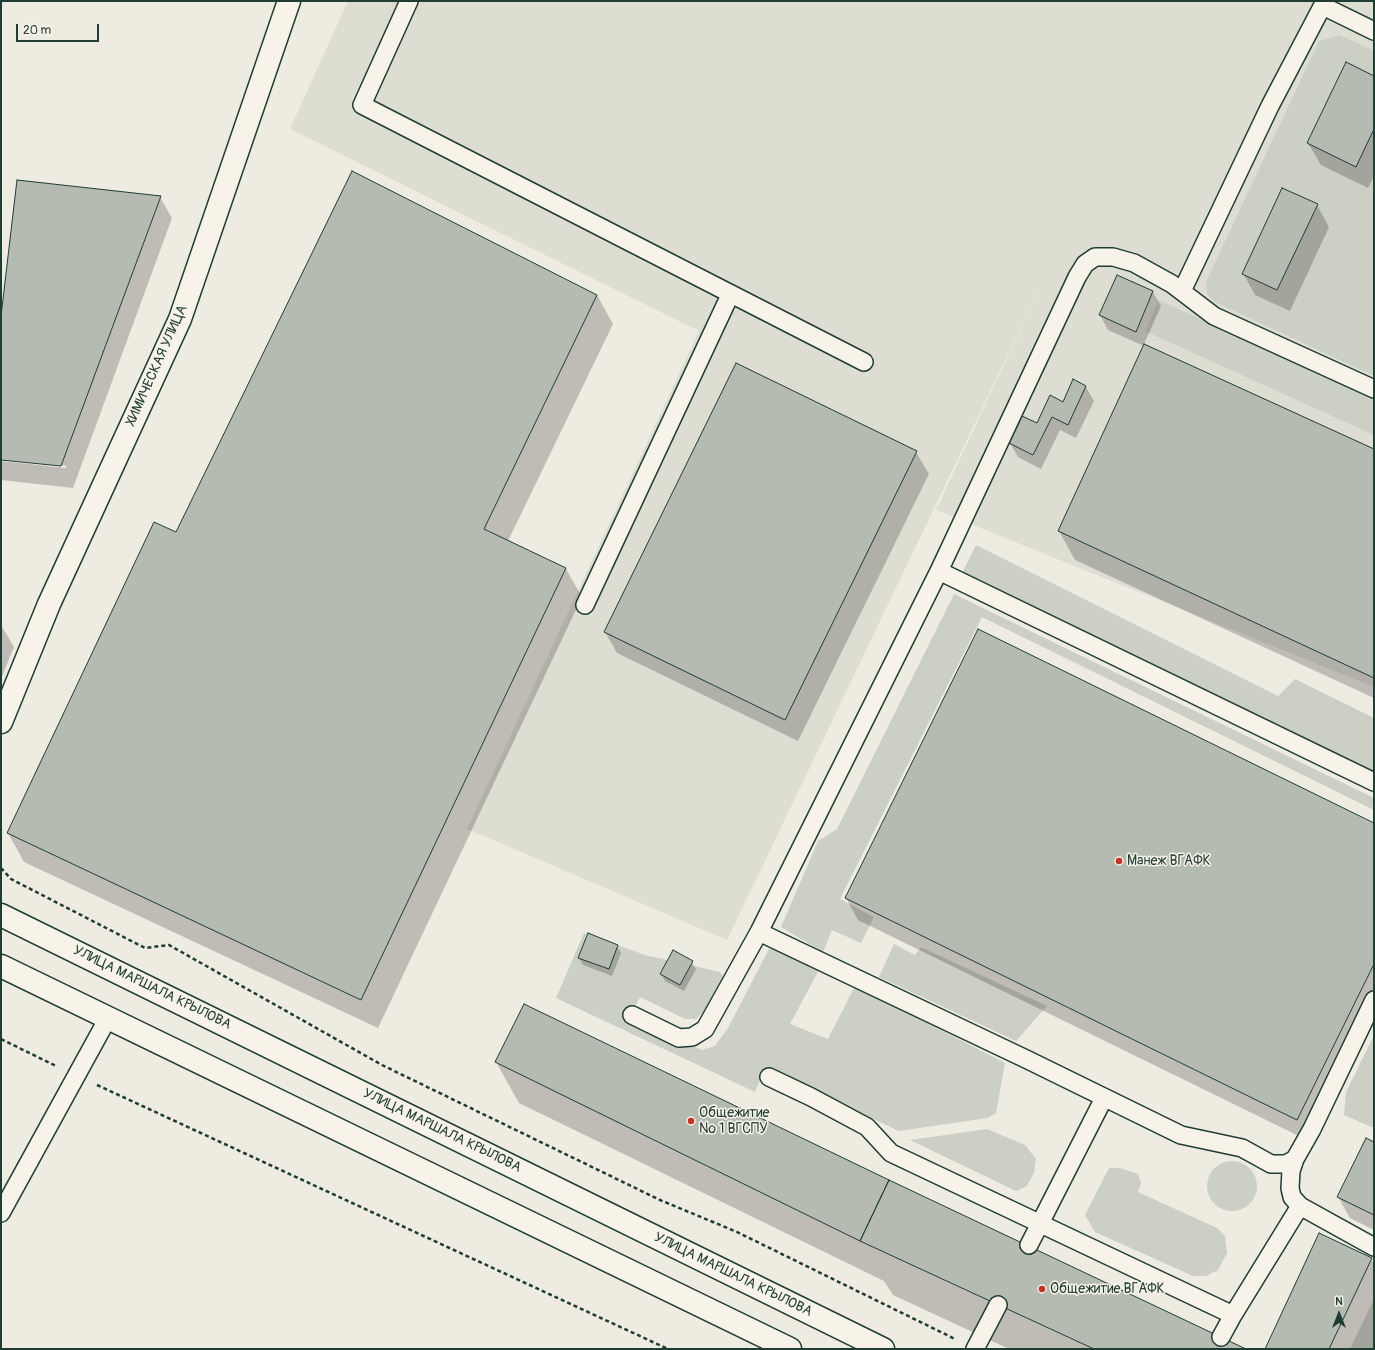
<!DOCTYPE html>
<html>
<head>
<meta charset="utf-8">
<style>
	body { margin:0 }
	#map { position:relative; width:1375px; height:1350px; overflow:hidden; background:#eeece1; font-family:Pangolin,sans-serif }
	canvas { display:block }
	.frame { position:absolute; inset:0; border:2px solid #1f3d34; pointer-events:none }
	.north { position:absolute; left:1319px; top:1294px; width:40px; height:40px; -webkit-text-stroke:3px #f7f3e8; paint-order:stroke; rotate:0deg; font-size:11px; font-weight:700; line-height:16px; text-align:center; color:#1f3d34 }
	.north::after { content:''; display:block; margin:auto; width:14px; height:18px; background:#1f3d34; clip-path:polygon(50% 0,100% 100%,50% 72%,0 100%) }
	.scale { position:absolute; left:16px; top:24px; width:83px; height:18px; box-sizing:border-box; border:2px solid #1f3d34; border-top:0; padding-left:5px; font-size:12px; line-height:14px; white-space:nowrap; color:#1f3d34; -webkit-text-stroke:3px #f7f3e8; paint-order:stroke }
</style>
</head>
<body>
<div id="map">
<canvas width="1375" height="1350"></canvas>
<div class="frame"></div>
<div class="north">N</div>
<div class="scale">20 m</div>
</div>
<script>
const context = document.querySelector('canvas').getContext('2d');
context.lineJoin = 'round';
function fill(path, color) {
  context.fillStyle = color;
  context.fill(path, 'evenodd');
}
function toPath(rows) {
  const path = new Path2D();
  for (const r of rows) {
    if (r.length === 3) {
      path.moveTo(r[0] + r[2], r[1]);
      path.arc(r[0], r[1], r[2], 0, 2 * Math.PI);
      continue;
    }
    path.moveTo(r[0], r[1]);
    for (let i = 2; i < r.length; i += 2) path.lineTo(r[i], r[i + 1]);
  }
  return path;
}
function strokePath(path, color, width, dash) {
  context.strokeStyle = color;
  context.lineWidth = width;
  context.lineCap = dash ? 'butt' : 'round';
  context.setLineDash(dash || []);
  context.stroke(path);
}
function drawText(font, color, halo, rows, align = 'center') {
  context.font = font + ' Pangolin,sans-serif';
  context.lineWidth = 3;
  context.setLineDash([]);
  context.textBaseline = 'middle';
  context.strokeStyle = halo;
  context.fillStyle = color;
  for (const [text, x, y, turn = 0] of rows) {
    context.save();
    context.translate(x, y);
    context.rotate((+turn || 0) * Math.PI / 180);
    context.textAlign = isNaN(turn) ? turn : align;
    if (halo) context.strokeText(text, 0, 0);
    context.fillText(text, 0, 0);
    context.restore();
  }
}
fill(toPath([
	[348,1,1374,1,1374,687,936,510,1046,275,727,940,467,829,699,331,290,129]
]), '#ddddd2');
fill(toPath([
	[1340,35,1374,51,1374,376,1215,302,1207,294,1206,282,1319,41],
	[1159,300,1374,399,1374,435,1145,331],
	[976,545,1278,696,1295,679,1374,718,1374,773,962,573],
	[954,594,1374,798,1374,810,982,617,840,899,874,917,861,943,832,930,823,952,781,927,818,841,837,829],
	[584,933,645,955,720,972,723,976,703,1012,696,1019,685,1019,640,997,629,1019,702,1050,715,1046,728,1028,771,945,820,968,790,1024,828,1039,855,986,1005,1063,996,1113,988,1118,899,1131,765,1068,755,1092,556,998],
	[894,944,915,955,921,947,1047,1006,1016,1041,879,977],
	[1374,1035,1374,1128,1344,1115,1346,1092],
	[987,1129,1025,1145,1036,1159,1034,1173,1027,1186,1016,1191,910,1140],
	[1232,1186,25],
	[1109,1168,1120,1168,1138,1174,1141,1183,1138,1192,1217,1228,1225,1236,1227,1253,1218,1270,1206,1276,1193,1276,1095,1232,1085,1215],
	[1374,1299,1374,1349,1350,1349]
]), '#cccfc4');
fill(toPath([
	[1374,77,1374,176,1368,188,1321,165,1308,143],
	[160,197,172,218,73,488,1,480,1,461,66,468,66,466,1,459,1,325],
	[1317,205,1329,227,1290,311,1255,295,1243,273],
	[1117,276,1153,292,1161,306,1144,344,1374,450,1374,698,1075,560,1059,531,1144,346,1108,330,1100,315],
	[597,295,613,324,508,541,566,569,582,597,378,1028,24,862,8,833,176,533],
	[1074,381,1086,387,1094,401,1076,438,1060,430,1041,469,1018,457,1010,443,1037,424,1063,403],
	[916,452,929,474,798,741,617,653,605,632],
	[1,625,14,647,1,679],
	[1374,824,1374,1010,1309,1141,858,920,846,898],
	[617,946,621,953,612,976,583,965,579,958],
	[692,962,696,969,684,991,665,981,661,974],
	[496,1062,889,1181,1244,1349,1009,1349,893,1295,884,1281,519,1103],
	[1374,1143,1374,1230,1350,1218,1338,1197],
	[1371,1259,1374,1264,1374,1349,1266,1349]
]), '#0003');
const building = toPath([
	[1346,62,1374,76,1374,129,1356,167,1307,143,1346,62],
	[352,171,597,295,484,529,566,568,361,1000,7,833,154,522,176,532,352,171],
	[17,180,161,196,61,466,1,460,1,316,17,180],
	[1282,188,1318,204,1277,290,1242,274,1282,188],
	[1117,275,1153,291,1136,332,1099,315,1117,275],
	[1144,344,1374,449,1374,678,1058,531,1144,344],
	[736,363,917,451,785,720,604,632,736,363],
	[1073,379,1086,386,1068,425,1052,417,1033,455,1009,443,1022,416,1037,423,1050,395,1063,402,1073,379],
	[978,629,1374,823,1374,964,1297,1120,845,898,978,629],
	[588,933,618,945,609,969,578,958,588,933],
	[673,950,693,961,680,985,660,974,673,950],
	[524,1004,889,1180,860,1241,495,1062,524,1004],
	[1366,1138,1374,1142,1374,1215,1337,1197,1366,1138],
	[889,1180,1246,1349,1094,1349,860,1241,889,1180],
	[1319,1233,1372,1258,1329,1349,1265,1349,1319,1233]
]);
fill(building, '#b5bbb0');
strokePath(building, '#1f3d34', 1);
const service = toPath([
	[409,1,362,105,864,362],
	[1323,6,1374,31],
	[1182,291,1270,106,1325,1],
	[939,571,1374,782],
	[585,605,730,295],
	[759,932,1028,1060,1181,1135,1242,1148,1271,1164,1286,1164,1295,1159,1312,1129,1374,1000],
	[632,1015,679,1038,692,1037,705,1029,759,932,939,571,1077,277,1085,264,1095,257,1113,257,1134,263,1172,284,1214,316,1374,389],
	[769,1077,811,1097,867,1127,891,1153,1233,1315],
	[1295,1159,1291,1171,1290,1188,1292,1197,1300,1206,1374,1247],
	[1,1213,108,1018],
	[1029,1245,1104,1098],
	[1221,1337,1233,1315,1300,1206],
	[975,1349,998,1305]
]);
const minor = toPath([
	[1,722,49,604,180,319,289,1]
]);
const secondary = toPath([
	[1,915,883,1349],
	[1,966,790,1349]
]);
strokePath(service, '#1f3d34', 20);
strokePath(minor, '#1f3d34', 25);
strokePath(secondary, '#1f3d34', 25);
strokePath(toPath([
	[1,868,11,879,145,948,169,945,382,1065,660,1200,737,1232,955,1339],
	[1,1039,56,1066],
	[97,1085,668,1349]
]), '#1f3d34', 2.5, [4, 3]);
strokePath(service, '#f7f3e8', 17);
strokePath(minor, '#f7f3e8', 22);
strokePath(secondary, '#f7f3e8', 22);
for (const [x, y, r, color] of [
	[1119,861,4,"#c8321e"],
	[691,1121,4,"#c8321e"],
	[1042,1289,4,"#c8321e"]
]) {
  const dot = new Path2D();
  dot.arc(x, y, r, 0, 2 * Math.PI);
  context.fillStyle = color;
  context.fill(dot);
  strokePath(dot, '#f7f3e8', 1.5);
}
drawText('14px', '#1f3d34', '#f7f3e8', [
	["ХИМИЧЕСКАЯ УЛИЦА",157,366,-66],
	["УЛИЦА МАРШАЛА КРЫЛОВА",152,988,26],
	["УЛИЦА МАРШАЛА КРЫЛОВА",442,1131,26],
	["УЛИЦА МАРШАЛА КРЫЛОВА",733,1275,26]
]);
drawText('14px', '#1f3d34', '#f7f3e8', [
	["Манеж ВГАФК",1127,861],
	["Общежитие",699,1113],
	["№ 1 ВГСПУ",699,1129],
	["Общежитие ВГАФК",1050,1289]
], 'left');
</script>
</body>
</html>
